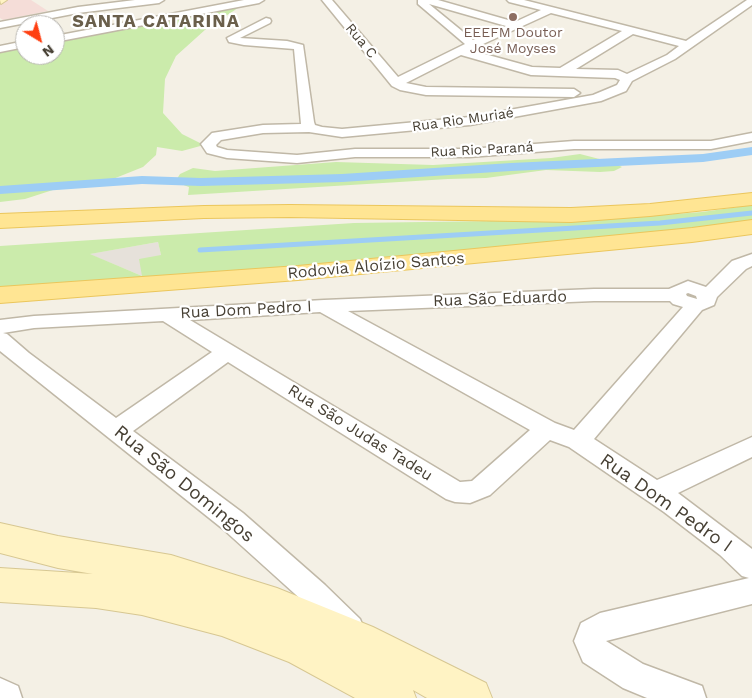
<!DOCTYPE html>
<html>
<head>
<meta charset="utf-8">
<style>
	body { margin:0 }
	#map { position:relative; width:752px; height:698px; overflow:hidden; background:#f4f0e5; font-family:"Work Sans",sans-serif }
	canvas { display:block }
	.north { position:absolute; left:15px; top:15px; width:50px; height:50px; box-sizing:border-box; background:#fff; border:1px solid #b5b3ae; border-radius:50%; rotate:143deg; font-size:14px; font-weight:700; line-height:20px; text-align:center; color:#474034 }
	.north::after { content:''; display:block; margin:auto; width:18px; height:22px; background:#ff3f11; clip-path:polygon(50% 0,100% 100%,50% 72%,0 100%) }
</style>
</head>
<body>
<div id="map">
<canvas width="752" height="698"></canvas>
<div class="north">N</div>
</div>
<script>
const context = document.querySelector('canvas').getContext('2d');
context.lineJoin = 'round';
function fill(path, color) {
  context.fillStyle = color;
  context.fill(path, 'evenodd');
}
function toPath(rows) {
  const path = new Path2D();
  for (const r of rows) {
    path.moveTo(r[0], r[1]);
    for (let i = 2; i < r.length; i += 2) path.lineTo(r[i], r[i + 1]);
  }
  return path;
}
function strokePath(path, color, width, dash) {
  context.strokeStyle = color;
  context.lineWidth = width;
  context.lineCap = dash ? 'butt' : 'round';
  context.setLineDash(dash || []);
  context.stroke(path);
}
function drawText(font, color, halo, rows, align = 'center') {
  context.font = font + ' "Work Sans",sans-serif';
  context.lineWidth = 4.5;
  context.setLineDash([]);
  context.textBaseline = 'middle';
  context.strokeStyle = halo;
  context.fillStyle = color;
  for (const [text, x, y, turn = 0] of rows) {
    context.save();
    context.translate(x, y);
    context.rotate((+turn || 0) * Math.PI / 180);
    context.textAlign = isNaN(turn) ? turn : align;
    if (halo) context.strokeText(text, 0, 0);
    context.fillText(text, 0, 0);
    context.restore();
  }
}
fill(toPath([
	[158,242,161,255,142,276,89,254]
]), '#e6e1da');
fill(toPath([
	[7,0,31,0,48,11,3,20,0,18,0,1]
]), '#f5ddd8');
fill(toPath([
	[244,4,206,29,176,56,165,79,163,113,182,134,204,145,182,151,157,147,156,155,143,167,113,179,59,188,25,199,0,202,0,50,25,46,25,55,55,55,55,41],
	[580,154,611,162,622,167,614,171,600,172,546,170,486,178,448,179,188,195,189,187,175,182,180,174,193,168,215,171,336,162,433,165,551,158],
	[752,205,752,221,722,226,340,264,0,288,0,246,354,223,563,220,633,217,702,212],
	[158,242,161,255,139,259,142,276,90,254]
]), '#cbebab');
strokePath(toPath([
	[200,250,660,223,752,213]
]), '#9dcdf5', 5);
fill(toPath([
	[752,147,752,155,703,162,511,171,342,182,201,186,142,184,0,194,0,186,142,176,201,178,342,174,511,163,703,154,752,147]
]), '#9dcdf5');
const street = toPath([
	[135,0,164,0,159,3,78,13,0,28,0,22,78,7,135,0],
	[244,0,264,0,259,3,55,42,55,36,244,0],
	[322,0,332,0,398,77,465,44,418,4,418,0,438,0,515,22,541,10,509,2,507,0,524,0,686,41,747,0,752,0,752,5,675,59,632,81,626,91,601,101,470,125,342,137,309,132,263,133,221,140,216,145,217,147,227,150,297,155,355,149,469,149,574,141,711,141,752,133,752,141,711,149,574,149,469,157,355,157,297,163,227,158,207,153,201,144,212,133,263,125,301,124,294,49,244,45,229,42,227,38,266,18,270,19,271,21,270,23,240,38,287,41,303,45,314,122,315,125,322,127,342,129,470,117,593,95,617,85,620,80,615,78,531,75,461,55,406,83,426,87,574,89,580,93,574,97,426,95,400,90,392,86,322,0],
	[429,4,506,26,473,40,429,4],
	[551,13,622,31,560,68,532,67,470,50,551,13],
	[633,34,679,46,667,55,627,74,618,70,576,69,633,34],
	[25,41,25,47,0,52,0,46,25,41],
	[752,254,752,266,746,269,717,297,714,305,702,310,594,439,657,480,752,437,752,457,678,493,752,549,752,604,606,641,643,664,702,686,706,698,647,698,623,688,583,662,574,641,581,623,600,613,749,578,742,576,720,555,664,512,569,447,550,440,490,495,470,503,455,502,446,499,228,362,133,431,243,513,325,585,360,619,364,629,360,639,349,643,338,639,305,603,223,529,0,351,0,320,34,316,324,300,594,289,669,289,688,281,706,287,732,261,752,254],
	[688,293,696,296,697,299,687,296,686,294,688,293],
	[594,301,670,301,673,304,683,307,574,430,555,423,348,311,594,301],
	[320,312,530,430,472,481,460,482,190,320,320,312],
	[163,321,212,352,116,418,29,353,7,334,3,333,34,328,163,321],
	[0,678,18,686,22,698,0,698,0,678]
]);
const secondary = toPath([
	[0,0,7,0,1,4,0,0],
	[0,523,58,536,171,555,277,588,373,627,486,683,492,698,427,698,413,690,416,698,355,698,289,662,222,636,142,615,96,608,0,602,0,568,93,574,58,568,0,553,0,523]
]);
const primary = toPath([
	[752,193,752,205,650,216,571,222,290,217,204,218,0,228,0,214,204,206,290,205,571,208,650,204,752,193],
	[752,220,752,234,692,242,298,280,0,303,0,287,298,266,692,228,752,220]
]);
strokePath(street, '#c0b8a7', 3);
strokePath(secondary, '#d7c792', 2);
strokePath(primary, '#ebc65c', 2);
fill(street, '#fff');
fill(secondary, '#fff3c4');
fill(primary, '#ffe593');
for (const [x, y, r, color] of [
	[513,17,5,"#8d6e63"]
]) {
  const dot = new Path2D();
  dot.arc(x, y, r, 0, 2 * Math.PI);
  context.fillStyle = color;
  context.fill(dot);
  strokePath(dot, '#fff', 2);
}
drawText('14px', '#785e54', '#fff', [
	["EEEFM Doutor",513,33],
	["José Moyses",513,49]
]);
drawText('14px', '#474034', '#fff', [
	["Rua C",361,41,50],
	["Rua Rio Muriaé",463,120,-8],
	["Rua Rio Paraná",482,150,-3]
]);
drawText('16px', '#474034', '#fff', [
	["Rodovia Aloízio Santos",376,266,-5],
	["Rua São Eduardo",500,299,-2],
	["Rua Dom Pedro I",246,310,-3],
	["Rua São Judas Tadeu",360,433,32]
]);
context.letterSpacing = '1px';
drawText('bold 18px', '#6a5f4b', '#fff', [
	["SANTA CATARINA",156,22]
]);
context.letterSpacing = '0px';
drawText('19px', '#474034', '#fff', [
	["Rua São Domingos",184,484,39],
	["Rua Dom Pedro I",666,503,35]
]);
</script>
</body>
</html>
